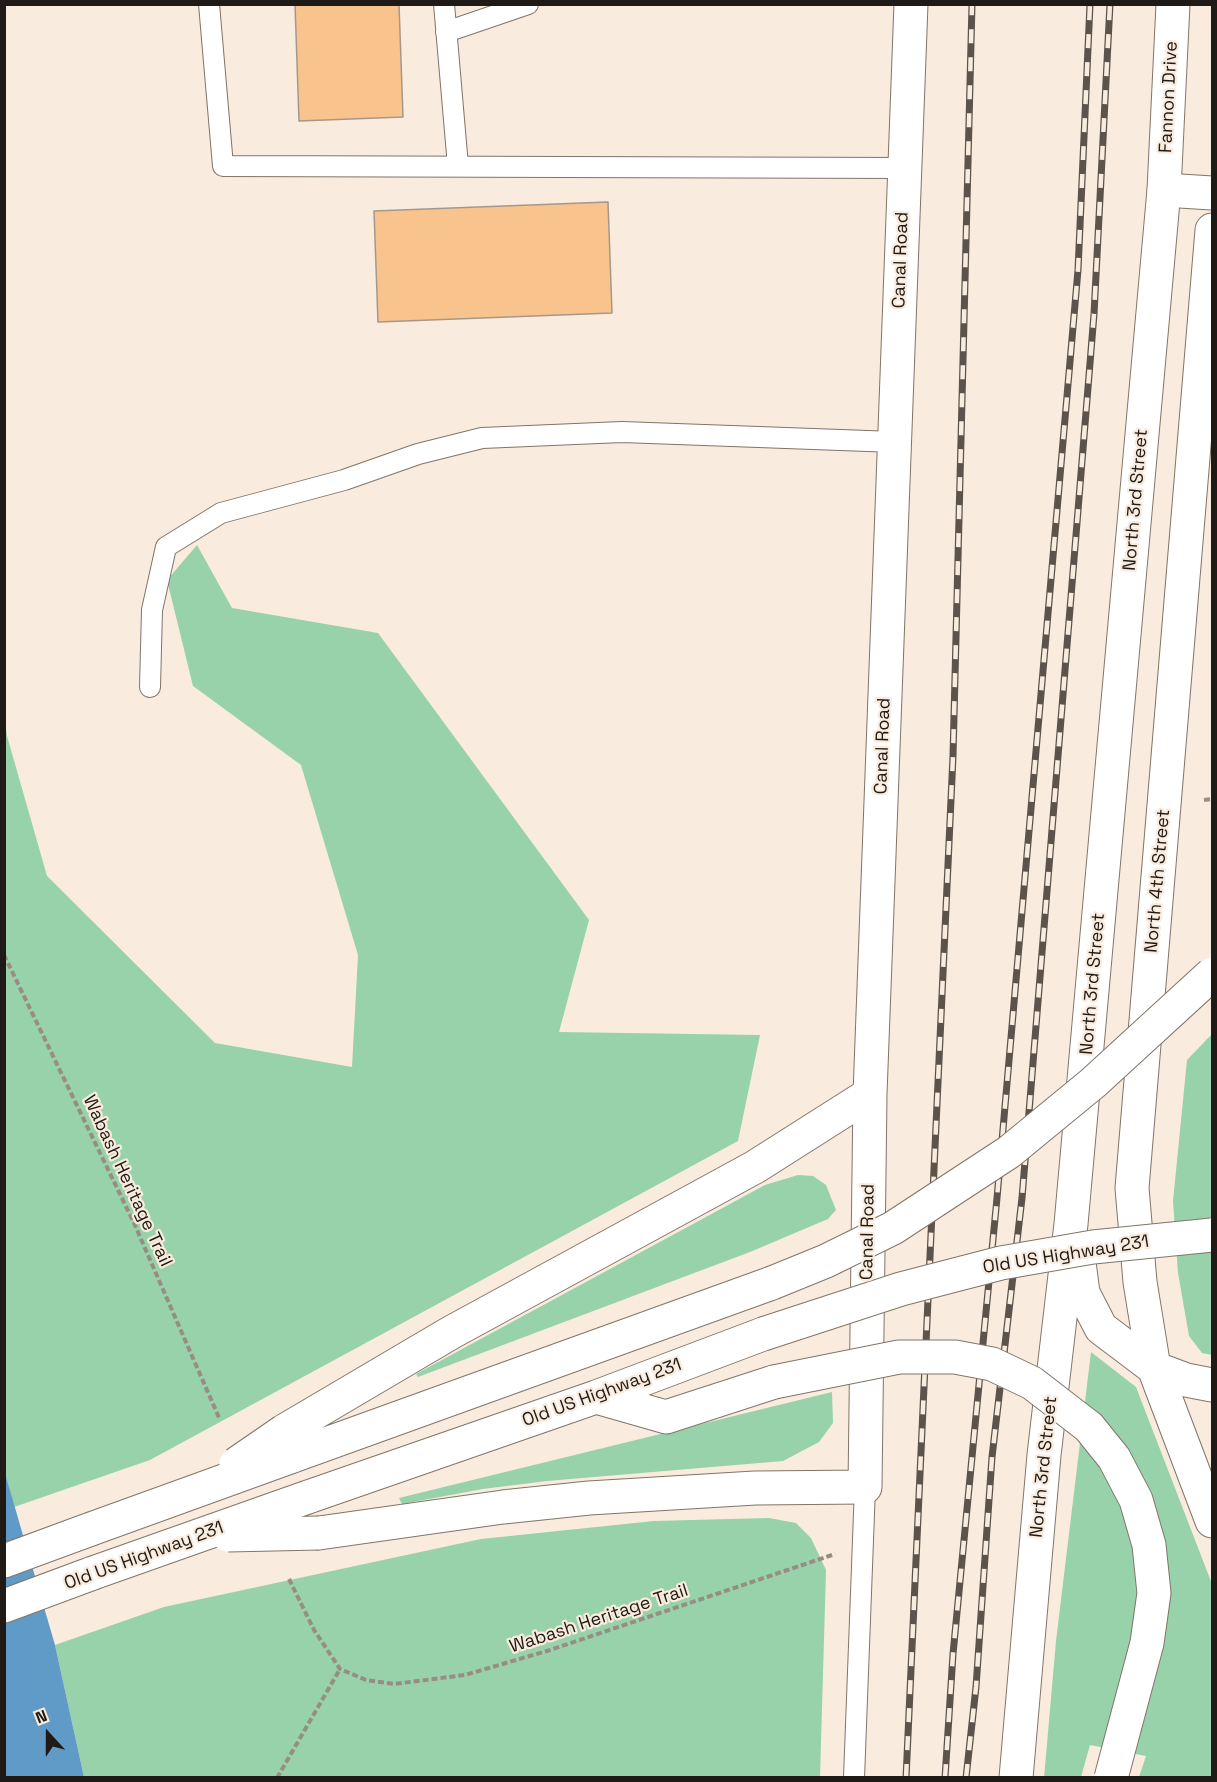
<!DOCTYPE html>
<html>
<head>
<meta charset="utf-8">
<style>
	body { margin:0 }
	#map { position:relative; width:1217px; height:1782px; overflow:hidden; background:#f9ebdd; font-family:"Space Grotesk",sans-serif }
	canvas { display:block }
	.frame { position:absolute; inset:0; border:6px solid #1f1a15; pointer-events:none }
	.north { position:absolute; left:18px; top:1704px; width:60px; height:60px; -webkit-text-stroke:4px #f9ebdd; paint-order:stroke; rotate:339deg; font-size:16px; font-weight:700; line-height:24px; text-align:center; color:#1f1a15 }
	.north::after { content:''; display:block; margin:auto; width:21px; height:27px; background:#1f1a15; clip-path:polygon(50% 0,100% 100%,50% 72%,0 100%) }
</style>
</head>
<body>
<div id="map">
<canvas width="1217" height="1782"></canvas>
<div class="frame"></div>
<div class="north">N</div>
</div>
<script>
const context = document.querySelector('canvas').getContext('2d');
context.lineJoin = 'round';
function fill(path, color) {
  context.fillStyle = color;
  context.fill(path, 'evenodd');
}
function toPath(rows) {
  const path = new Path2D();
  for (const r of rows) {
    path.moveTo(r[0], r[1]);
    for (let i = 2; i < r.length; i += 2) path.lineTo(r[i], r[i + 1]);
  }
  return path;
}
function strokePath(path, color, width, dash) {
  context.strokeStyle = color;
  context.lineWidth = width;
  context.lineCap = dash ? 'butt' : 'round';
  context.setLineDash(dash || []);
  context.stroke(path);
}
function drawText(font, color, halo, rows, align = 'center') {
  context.font = font + ' "Space Grotesk",sans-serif';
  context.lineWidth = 4.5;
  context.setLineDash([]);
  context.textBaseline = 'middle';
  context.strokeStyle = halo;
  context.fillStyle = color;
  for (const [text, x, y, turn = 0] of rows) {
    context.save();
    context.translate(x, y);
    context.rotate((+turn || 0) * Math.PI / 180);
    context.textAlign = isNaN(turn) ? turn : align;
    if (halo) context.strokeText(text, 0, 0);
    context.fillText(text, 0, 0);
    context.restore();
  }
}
fill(toPath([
	[197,545,232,608,378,633,589,920,559,1032,760,1035,738,1141,150,1460,14,1507,4,1470,4,715,7,736,47,876,215,1043,352,1067,358,955,301,765,193,686,167,580],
	[1212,1034,1212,1355,1202,1353,1189,1336,1178,1273,1173,1201,1187,1060],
	[798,1175,813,1176,826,1185,836,1210,828,1219,750,1252,418,1377,416,1374,765,1185],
	[1091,1352,1136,1387,1212,1584,1212,1777,1139,1777,1146,1756,1090,1745,1081,1777,1044,1778,1056,1641],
	[832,1392,833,1423,819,1442,783,1461,547,1481,483,1489,402,1504,399,1498],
	[769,1518,796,1523,811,1538,826,1570,820,1777,84,1777,55,1645,164,1607,481,1539,654,1521]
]), '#97d2ab');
fill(toPath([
	[4,1470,55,1645,84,1777,5,1777]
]), '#609bc8');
const building = toPath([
	[295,4,399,4,403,117,299,121,295,4],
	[608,202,612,313,378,322,374,211,608,202]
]);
fill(building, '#f8c38d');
strokePath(building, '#a5988b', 1.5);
const service = toPath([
	[209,4,223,166,905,168],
	[444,4,458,166],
	[446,32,528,4],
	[150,687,152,610,166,547,221,513,344,480,418,454,482,438,622,432,895,442],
	[854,1778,865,1487]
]);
const minor = toPath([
	[1164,190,1212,193]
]);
const tertiary = toPath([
	[1212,230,1132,1188,1140,1282,1154,1368,1212,1521],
	[1078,1255,1083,1293,1101,1328,1154,1368,1186,1380,1212,1385],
	[1016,1778,1044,1455,1071,1224,1164,190,1173,4]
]);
const secondary = toPath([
	[596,1397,666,1417,774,1382],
	[284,1431,452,1332,755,1167,870,1094],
	[290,1457,772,1283],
	[308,1497,596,1397,763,1334],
	[319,1533,503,1507,589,1498,755,1488,865,1487,870,1094,911,4],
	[4,1561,91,1529],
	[4,1606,93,1573]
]);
strokePath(service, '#817568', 22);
strokePath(minor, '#817568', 35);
strokePath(tertiary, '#817568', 35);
strokePath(secondary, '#817568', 35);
strokePath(toPath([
	[1204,800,1212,799],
	[4,955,134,1223,220,1420],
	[289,1579,314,1630,340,1669,366,1680,394,1684,465,1675,550,1650,835,1554],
	[277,1778,340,1669]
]), '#978d83', 4, [6, 3]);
strokePath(service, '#fff', 20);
strokePath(minor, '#fff', 33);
strokePath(tertiary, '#fff', 33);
strokePath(secondary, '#fff', 33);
const rail = toPath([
	[906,1778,953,756,972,4],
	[945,1778,953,1654,997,1198,1078,270,1090,4],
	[966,1778,976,1687,992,1457,1022,1198,1094,314,1110,4]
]);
strokePath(rail, '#5b534c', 7);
strokePath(rail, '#f9ebdd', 4.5, [14]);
const secondaryBridge = toPath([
	[772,1283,826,1261,893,1228,1009,1152,1093,1083,1212,974],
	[763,1334,901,1289,1001,1263,1093,1247,1212,1235],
	[774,1382,899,1357,955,1357,992,1364,1032,1383,1089,1427,1114,1458,1136,1500,1149,1545,1154,1593,1147,1643,1111,1778],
	[236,1464,284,1431],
	[91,1529,290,1457],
	[228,1535,319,1533],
	[93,1573,308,1497]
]);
strokePath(secondaryBridge, '#817568', 35, []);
strokePath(secondaryBridge, '#fff', 33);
drawText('18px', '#1f1a15', '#f9ebdd', [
	["Fannon Drive",1169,97,-87],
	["Canal Road",901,260,-88],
	["North 3rd Street",1136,500,-85],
	["Canal Road",883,746,-88],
	["North 4th Street",1158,881,-85],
	["North 3rd Street",1093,984,-85],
	["Wabash Heritage Trail",127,1181,65],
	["Canal Road",868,1232,-89],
	["Old US Highway 231",1066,1255,-9],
	["Old US Highway 231",602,1393,-20],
	["North 3rd Street",1044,1467,-84],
	["Old US Highway 231",144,1556,-20],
	["Wabash Heritage Trail",599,1619,-18]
]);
</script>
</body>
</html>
